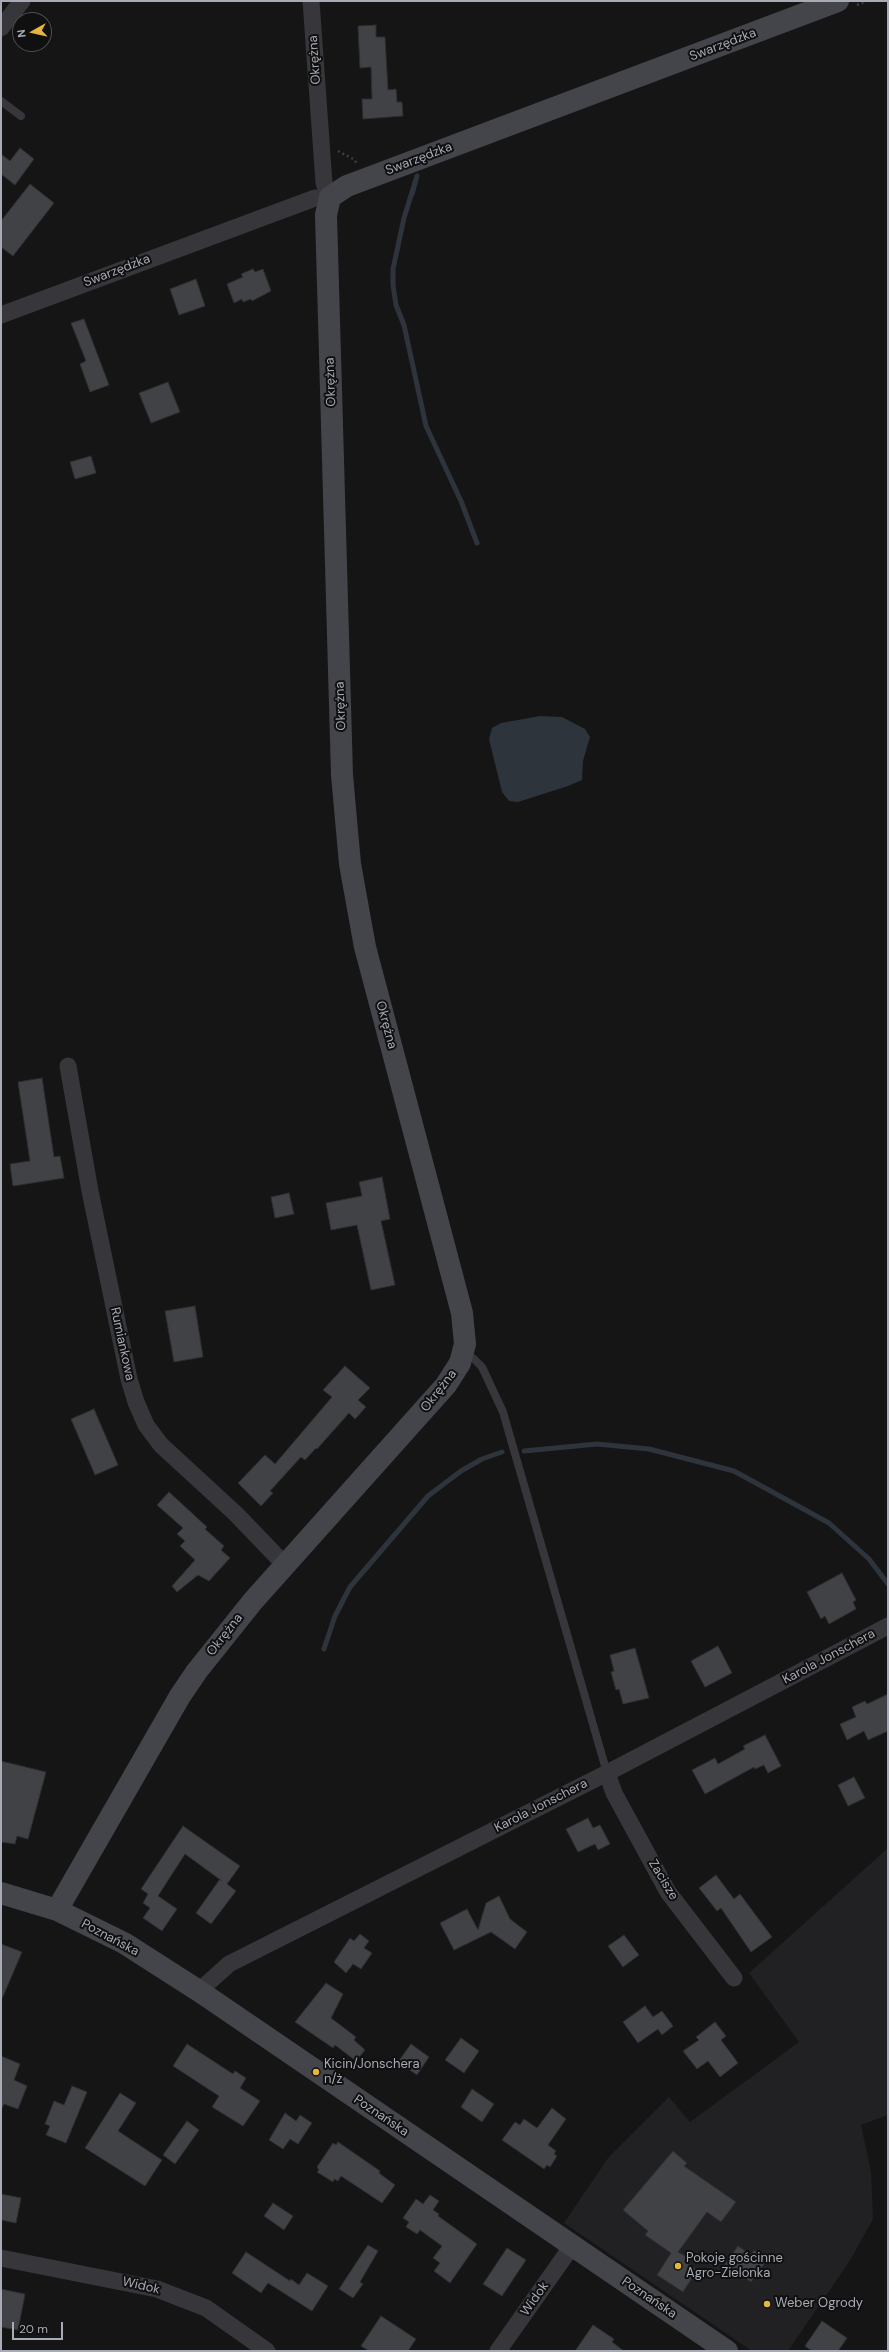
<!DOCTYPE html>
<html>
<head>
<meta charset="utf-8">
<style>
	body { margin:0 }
	#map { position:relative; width:889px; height:2352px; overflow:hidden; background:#151516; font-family:"DM Sans",sans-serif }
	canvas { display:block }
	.frame { position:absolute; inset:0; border:2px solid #a7abb5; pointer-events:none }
	.north { position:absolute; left:12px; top:12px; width:40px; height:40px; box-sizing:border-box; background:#101011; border:1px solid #4c4e53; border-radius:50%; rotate:262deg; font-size:11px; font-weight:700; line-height:16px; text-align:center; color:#a7abb5 }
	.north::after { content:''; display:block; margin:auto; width:14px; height:18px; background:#e5b63e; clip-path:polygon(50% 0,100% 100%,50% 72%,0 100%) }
	.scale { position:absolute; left:12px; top:2322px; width:51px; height:18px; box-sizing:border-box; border:2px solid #a7abb5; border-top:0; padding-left:5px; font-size:12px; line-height:14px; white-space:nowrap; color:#a7abb5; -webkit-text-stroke:3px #101011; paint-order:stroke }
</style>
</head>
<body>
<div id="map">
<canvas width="889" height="2352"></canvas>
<div class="frame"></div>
<div class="north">N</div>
<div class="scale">20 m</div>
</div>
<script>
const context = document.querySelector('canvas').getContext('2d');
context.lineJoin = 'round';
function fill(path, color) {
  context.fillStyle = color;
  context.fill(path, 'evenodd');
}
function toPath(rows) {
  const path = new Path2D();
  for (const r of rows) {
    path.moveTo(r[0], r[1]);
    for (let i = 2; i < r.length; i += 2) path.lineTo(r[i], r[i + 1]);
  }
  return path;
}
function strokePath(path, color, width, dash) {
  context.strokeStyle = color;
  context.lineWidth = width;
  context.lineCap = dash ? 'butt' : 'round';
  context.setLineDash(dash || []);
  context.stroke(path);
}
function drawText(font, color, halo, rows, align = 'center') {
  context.font = font + ' "DM Sans",sans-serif';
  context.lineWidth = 4;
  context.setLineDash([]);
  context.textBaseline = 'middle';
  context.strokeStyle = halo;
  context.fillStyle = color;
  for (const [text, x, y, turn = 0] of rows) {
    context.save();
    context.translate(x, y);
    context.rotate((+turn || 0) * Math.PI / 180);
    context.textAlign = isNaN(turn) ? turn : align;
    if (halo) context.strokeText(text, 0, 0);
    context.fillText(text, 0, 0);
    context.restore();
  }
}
fill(toPath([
	[888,1848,888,2115,861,2125,871,2172,873,2219,849,2262,788,2351,752,2351,564,2223,608,2158,669,2097,690,2122,799,2042,749,1973]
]), '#212123');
fill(toPath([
	[540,716,562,717,585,729,590,737,583,761,582,780,568,786,518,802,509,801,502,792,489,739,492,728,501,723]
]), '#2e343b');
strokePath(toPath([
	[412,194,417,176,404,218,393,269,393,285,396,305,404,325,426,426,461,501,477,543],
	[524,1451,597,1444,649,1449,734,1471,829,1523,869,1559,888,1584],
	[324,1649,335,1616,350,1587,428,1496,461,1471,482,1459,502,1452]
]), '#2e343b', 5);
const building = toPath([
	[376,25,376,37,385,37,388,90,396,89,397,102,402,102,403,116,363,119,362,99,372,99,371,67,360,68,358,26,376,25],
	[20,148,34,159,15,185,1,174,1,154,10,161,20,148],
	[30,184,54,203,13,256,1,247,1,221,30,184],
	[253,269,255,272,263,269,271,291,252,301,251,299,243,302,242,299,234,303,227,284,243,277,241,274,253,269],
	[196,279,205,306,179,315,170,289,196,279],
	[84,319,109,385,90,392,80,364,86,361,71,323,84,319],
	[168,382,180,412,151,423,139,393,168,382],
	[91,456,96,473,75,479,70,462,91,456],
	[42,1078,54,1157,60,1156,64,1178,13,1186,10,1164,30,1161,18,1082,42,1078],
	[382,1177,390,1219,381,1221,395,1285,371,1290,357,1225,331,1230,326,1203,362,1196,359,1182,382,1177],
	[289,1193,294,1214,275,1218,271,1197,289,1193],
	[195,1306,203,1357,174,1362,165,1311,195,1306],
	[345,1366,370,1388,358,1400,366,1407,355,1419,349,1413,317,1449,316,1448,305,1460,301,1457,270,1491,273,1493,261,1506,238,1483,265,1455,275,1464,332,1397,323,1390,345,1366],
	[94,1409,118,1465,95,1475,71,1419,94,1409],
	[169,1492,207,1527,205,1529,224,1546,221,1550,230,1558,209,1581,198,1575,177,1592,172,1586,195,1560,180,1546,185,1541,177,1534,183,1528,157,1505,169,1492],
	[842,1573,856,1600,853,1602,856,1609,829,1624,825,1616,821,1619,807,1592,842,1573],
	[718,1646,732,1673,705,1687,691,1661,718,1646],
	[635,1648,649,1698,623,1704,619,1689,616,1690,611,1672,614,1671,610,1655,635,1648],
	[888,1694,888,1731,868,1740,864,1731,847,1740,840,1724,856,1717,852,1707,865,1701,867,1704,888,1694],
	[765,1735,781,1766,768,1773,764,1765,755,1769,754,1767,705,1794,692,1770,715,1758,718,1764,745,1749,743,1746,765,1735],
	[1,1761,46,1772,28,1839,17,1836,15,1844,1,1842,1,1761],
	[854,1777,865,1798,848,1806,838,1785,854,1777],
	[588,1818,593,1828,600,1825,610,1844,598,1850,595,1844,578,1852,566,1829,588,1818],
	[183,1826,240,1866,227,1884,236,1891,211,1924,196,1913,220,1879,222,1881,185,1854,158,1896,177,1909,162,1931,143,1918,150,1908,143,1903,148,1894,141,1889,183,1826],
	[716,1875,734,1899,740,1894,772,1937,751,1952,721,1908,717,1911,699,1888,716,1875],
	[499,1896,510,1919,527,1932,515,1949,491,1932,454,1950,440,1923,467,1909,478,1930,486,1903,499,1896],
	[360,1934,369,1941,364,1948,372,1953,361,1969,353,1964,346,1973,334,1962,350,1938,354,1941,360,1934],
	[624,1935,639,1955,623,1967,608,1946,624,1935],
	[1,1944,22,1952,1,2001,1,1944],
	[326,1983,343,1994,331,2018,356,2037,354,2040,365,2050,356,2061,335,2045,333,2048,295,2022,326,1983],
	[645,2006,653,2017,662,2011,673,2026,662,2035,658,2029,638,2043,623,2022,645,2006],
	[715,2022,726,2036,721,2040,738,2063,720,2077,708,2061,697,2069,683,2051,699,2040,696,2037,715,2022],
	[461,2038,479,2051,464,2073,445,2060,461,2038],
	[187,2044,233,2074,235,2071,246,2078,240,2088,260,2101,243,2126,212,2107,219,2096,173,2066,187,2044],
	[411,2044,429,2057,417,2075,398,2062,411,2044],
	[1,2056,20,2064,14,2080,27,2086,18,2109,4,2104,1,2110,1,2056],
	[72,2086,87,2092,66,2143,46,2135,50,2126,45,2124,54,2101,64,2105,72,2086],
	[472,2089,494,2104,482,2122,461,2107,472,2089],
	[120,2093,136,2103,118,2131,162,2160,145,2186,85,2148,120,2093],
	[552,2108,566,2119,548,2145,556,2151,554,2154,557,2156,550,2167,547,2165,544,2169,502,2140,515,2122,520,2125,524,2119,537,2128,552,2108],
	[285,2113,296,2121,300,2115,312,2123,298,2144,290,2139,283,2149,269,2140,285,2113],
	[187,2121,199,2130,175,2164,163,2155,187,2121],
	[338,2142,380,2171,379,2173,395,2185,382,2203,341,2176,338,2181,334,2179,333,2182,317,2172,319,2170,317,2167,333,2143,336,2145,338,2142],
	[673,2151,687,2163,684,2166,736,2202,721,2222,707,2212,678,2252,687,2257,684,2261,697,2270,683,2292,657,2275,671,2253,645,2235,648,2231,623,2210,673,2151],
	[1,2194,21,2198,16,2223,1,2220,1,2194],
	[430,2195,439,2201,433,2210,439,2214,438,2216,477,2244,450,2283,434,2271,440,2263,433,2258,442,2246,420,2230,417,2234,406,2227,409,2222,403,2218,416,2199,423,2204,430,2195],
	[273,2203,293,2216,284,2230,264,2216,273,2203],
	[368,2245,378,2251,360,2282,363,2284,353,2298,339,2289,368,2245],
	[738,2246,751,2255,754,2250,767,2260,751,2282,725,2264,738,2246],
	[507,2248,526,2260,502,2296,483,2284,507,2248],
	[246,2252,290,2281,291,2279,299,2285,307,2273,328,2286,312,2311,268,2283,261,2293,232,2273,246,2252],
	[1,2289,25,2294,18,2330,1,2327,1,2289],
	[381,2316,416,2339,408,2351,369,2351,361,2346,381,2316],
	[822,2321,847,2338,838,2351,812,2351,805,2346,822,2321],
	[593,2325,614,2339,612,2342,624,2351,575,2351,593,2325]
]);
fill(building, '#414246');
strokePath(building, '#2f2f32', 1);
strokePath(toPath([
	[857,5,867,1],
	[338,151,355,160,356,163]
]), '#3c3d42', 2.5, [2, 3]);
strokePath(toPath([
	[1,101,21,116],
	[462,1355,473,1358,482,1367,503,1412,607,1773]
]), '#36363b', 8);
strokePath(toPath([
	[1,28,22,1],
	[1,315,315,198,330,197,324,183,311,1],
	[68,1066,90,1191,129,1379,136,1402,146,1425,161,1445,236,1514,285,1565],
	[607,1773,614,1793,668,1892,734,1978],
	[199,1991,229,1964,607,1773,888,1626],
	[1,2258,157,2289,206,2308,267,2351],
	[498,2351,572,2246]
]), '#36363b', 17);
strokePath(toPath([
	[1,1893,57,1910,124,1943,199,1991,727,2351],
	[57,1910,180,1696,197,1671,253,1601,446,1385,460,1363,465,1344,462,1313,365,947,350,864,342,775,326,215,330,197,347,186,838,1]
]), '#44454b', 22);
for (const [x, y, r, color] of [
	[316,2072,4,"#e5b63e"],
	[678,2266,4,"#e5b63e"],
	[767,2304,4,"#e5b63e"]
]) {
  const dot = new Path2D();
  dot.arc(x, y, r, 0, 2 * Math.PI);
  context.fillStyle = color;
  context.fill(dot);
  strokePath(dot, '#101011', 1.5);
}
drawText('13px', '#a7abb5', '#101011', [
	["Swarzędzka",723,45,-21],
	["Okrężna",315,60,-94],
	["Swarzędzka",419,159,-21],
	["Swarzędzka",117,271,-21],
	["Okrężna",331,382,-92],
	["Okrężna",341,706,-92],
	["Okrężna",386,1025,75],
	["Rumiankowa",122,1344,78],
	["Okrężna",439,1391,-52],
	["Okrężna",225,1635,-52],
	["Karola Jonschera",829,1657,-28],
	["Karola Jonschera",541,1806,-27],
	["Zacisze",663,1880,59],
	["Poznańska",110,1938,28],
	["Poznańska",381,2116,34],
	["Widok",141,2286,13],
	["Poznańska",649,2298,34],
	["Widok",535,2299,-55]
]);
drawText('13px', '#a7abb5', '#101011', [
	["Kicin/Jonschera",324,2065],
	["n/ż",324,2080],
	["Pokoje gościnne",686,2259],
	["Agro-Zielonka",686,2274],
	["Weber Ogrody",775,2304]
], 'left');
</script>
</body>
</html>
